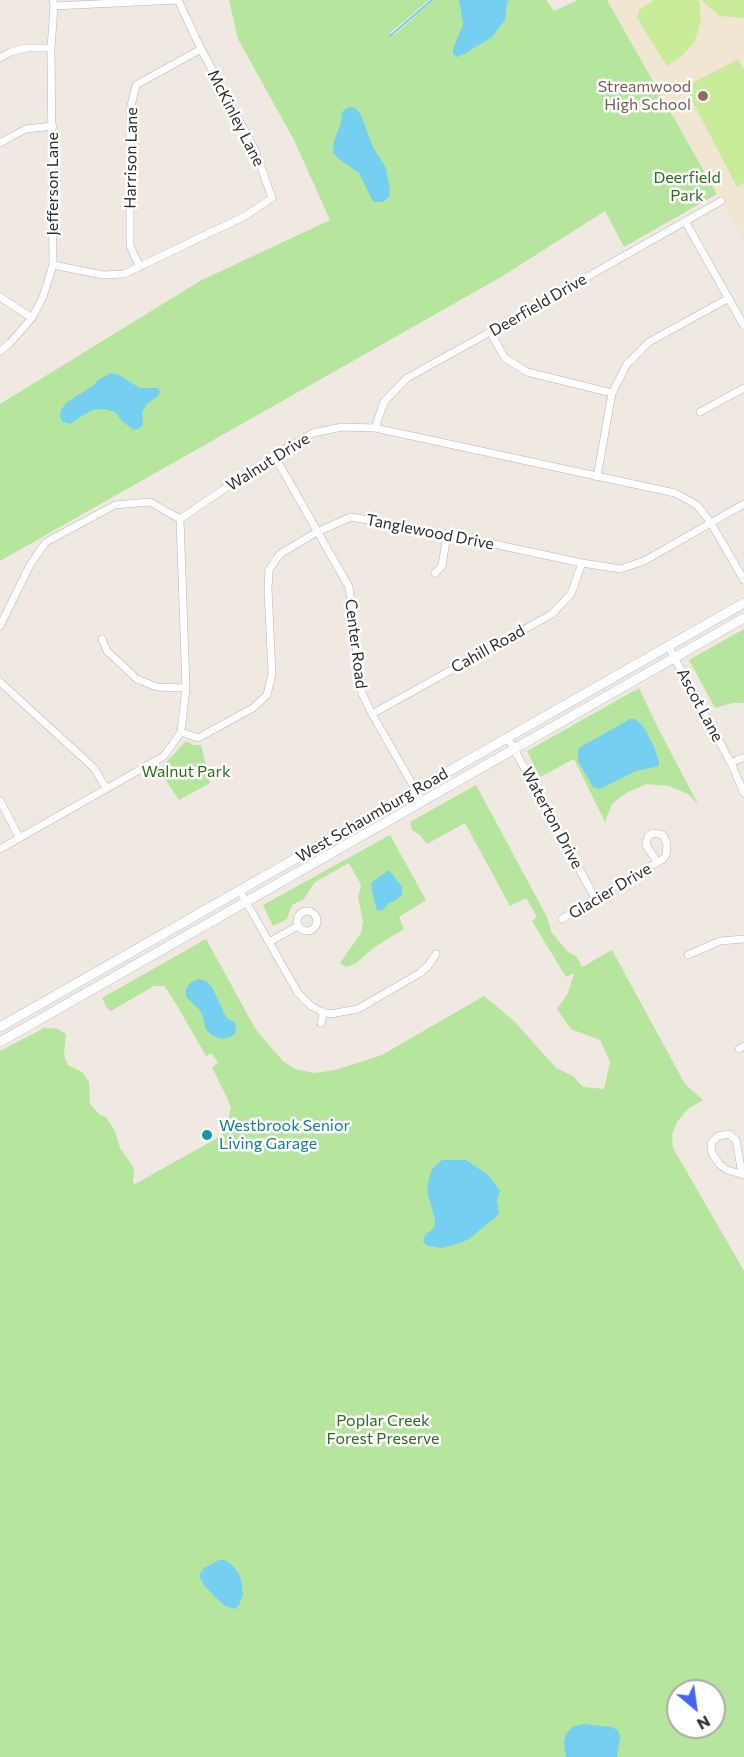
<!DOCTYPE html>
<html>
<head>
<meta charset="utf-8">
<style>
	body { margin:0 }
	#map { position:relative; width:744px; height:1757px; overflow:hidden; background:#efe9e1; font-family:Commissioner,sans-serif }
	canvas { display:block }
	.north { position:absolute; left:666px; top:1679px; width:60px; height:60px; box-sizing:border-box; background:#fff; border:2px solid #ababab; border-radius:50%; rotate:151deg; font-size:16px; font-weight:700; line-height:24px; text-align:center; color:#2e2e2e }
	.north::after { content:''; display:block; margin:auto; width:21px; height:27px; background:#4264fb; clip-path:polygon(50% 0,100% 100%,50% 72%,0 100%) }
</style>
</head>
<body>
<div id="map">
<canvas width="744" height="1757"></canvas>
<div class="north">N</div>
</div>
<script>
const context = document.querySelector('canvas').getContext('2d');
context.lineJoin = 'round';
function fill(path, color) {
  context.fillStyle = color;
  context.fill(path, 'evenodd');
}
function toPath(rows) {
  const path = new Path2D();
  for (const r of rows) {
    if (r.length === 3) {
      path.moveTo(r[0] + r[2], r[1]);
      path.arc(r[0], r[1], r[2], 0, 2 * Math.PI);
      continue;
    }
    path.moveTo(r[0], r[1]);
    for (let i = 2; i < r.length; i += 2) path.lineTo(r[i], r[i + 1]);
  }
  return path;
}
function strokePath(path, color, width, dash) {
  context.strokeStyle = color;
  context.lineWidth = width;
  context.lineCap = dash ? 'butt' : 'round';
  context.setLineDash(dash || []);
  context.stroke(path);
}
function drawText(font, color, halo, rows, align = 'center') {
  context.font = font + ' Commissioner,sans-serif';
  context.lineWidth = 5;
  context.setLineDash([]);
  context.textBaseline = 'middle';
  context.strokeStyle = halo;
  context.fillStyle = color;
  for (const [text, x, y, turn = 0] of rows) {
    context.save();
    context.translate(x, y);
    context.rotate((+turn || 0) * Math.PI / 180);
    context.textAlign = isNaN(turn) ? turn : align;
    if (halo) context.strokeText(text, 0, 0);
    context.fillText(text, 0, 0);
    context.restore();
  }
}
fill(toPath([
	[607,0,744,0,744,241,696,156]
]), '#f0e6d1');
fill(toPath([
	[229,0,429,0,390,33,390,36,394,35,434,0,546,0,554,11,578,0,607,0,717,194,624,247,605,211,501,277,0,561,0,404,200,281,330,220,294,140,238,39],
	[744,629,744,703,733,703,715,708,689,660],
	[639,688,659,730,698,804,688,794,669,786,647,784,626,793,612,804,605,822,574,759,540,777,527,751],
	[186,741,194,745,201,745,210,783,179,800,159,770],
	[476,785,547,917,552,933,568,952,576,956,582,967,612,950,685,1084,703,1100,688,1109,677,1122,672,1135,673,1148,744,1271,744,1757,0,1757,0,1051,46,1027,47,1029,51,1028,58,1029,66,1034,64,1055,68,1065,82,1072,89,1082,90,1104,100,1115,106,1117,115,1131,120,1148,134,1168,133,1182,135,1184,223,1135,219,1126,229,1116,231,1108,228,1100,212,1067,218,1063,212,1053,206,1056,172,997,164,986,154,986,111,1011,107,1008,102,998,206,939,256,1030,283,1061,295,1069,314,1073,335,1070,382,1055,484,996,513,1020,556,1068,573,1076,583,1087,604,1089,610,1062,600,1040,571,1029,557,1009,568,993,574,973,566,977,532,921,537,917,526,898,510,906,465,823,427,844,420,835,412,830,410,822],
	[678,1691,714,1691,714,1727,678,1727],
	[390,835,426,900,399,917,404,929,376,946,355,964,346,967,340,963,361,933,363,921,358,897,361,885,349,863,315,882,304,899,292,905,287,919,273,926,263,905]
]), '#b6e59e');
fill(toPath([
	[654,0,699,0,701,20,695,41,682,56,667,66,637,18,639,10],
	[701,0,744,0,744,18,720,16],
	[738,59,744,70,744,183,737,187,685,87]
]), '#c9ec9a');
fill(toPath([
	[459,0,509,0,507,2,505,20,492,37,464,54,457,57,453,54,453,49,463,24],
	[349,107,355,108,361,115,373,147,386,168,390,190,389,197,383,202,375,202,372,200,359,173,339,159,333,153,334,141,341,123,342,112],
	[111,373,117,374,140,388,158,388,160,392,158,396,147,404,142,412,143,425,138,429,134,430,123,422,115,412,104,409,93,410,85,414,70,424,63,422,60,417,61,410,66,403,94,385,98,380],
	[630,719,634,719,639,722,645,729,654,747,659,762,659,766,636,771,600,789,593,787,578,761,578,752,579,748],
	[389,870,402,887,402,895,396,900,389,903,383,910,377,911,373,896,371,883],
	[199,979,206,981,212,987,224,1013,228,1019,234,1022,236,1028,235,1034,231,1037,222,1039,213,1036,206,1030,203,1017,199,1009,186,997,186,989,190,983],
	[442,1160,466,1160,488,1175,500,1191,497,1201,499,1213,496,1217,470,1238,463,1242,442,1248,428,1246,424,1243,423,1240,426,1234,433,1229,435,1225,435,1220,427,1190,429,1179,432,1169],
	[219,1560,224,1560,231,1564,238,1572,241,1579,243,1595,239,1605,235,1609,225,1606,216,1598,204,1585,199,1575,204,1568],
	[583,1724,611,1727,618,1730,620,1737,617,1757,566,1757,564,1743,566,1734,572,1727]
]), '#75cff0');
strokePath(toPath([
	[390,36,432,0]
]), '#75cff0', 2);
const minor = toPath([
	[0,58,11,52,26,48,51,48],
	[0,143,26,129,53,126],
	[685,221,744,326],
	[53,265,103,275,124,274,245,216,272,198,255,150,201,49,178,0,54,6],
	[140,267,130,246,130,110,136,85,201,49],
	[0,297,32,318],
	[490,332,505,358,527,372,612,393],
	[0,351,10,343,32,318,43,297,53,265,51,48,54,6,53,0],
	[700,412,744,388],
	[375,428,384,402,407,378,490,332,721,201],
	[274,455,349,587,362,693,372,714,422,801],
	[597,477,612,393,627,364,649,342,729,298],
	[435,573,442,566,447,534],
	[0,626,30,565,46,542,115,505,150,502,180,519],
	[102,639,107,651,137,679,157,687,186,688],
	[668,646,731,763,744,793],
	[0,682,94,768,106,788],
	[372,714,552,614,571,594,582,563],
	[181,732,198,738,253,708,267,695,272,674,268,589,269,570,280,554,317,532,351,517,447,534,582,563,620,569,644,561,744,504],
	[508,738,595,898],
	[731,763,742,758],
	[0,801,19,837],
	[0,849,164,756,181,732,186,688,180,519,274,455,313,433,342,427,375,428,675,493,697,505,711,523,744,580],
	[240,891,298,993,311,1006,320,1011,330,1014,358,1009,420,973,428,966,436,954],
	[307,921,10],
	[562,919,595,898,663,859,666,855,667,844,663,835,654,833,648,836,646,845,657,862],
	[269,942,298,926],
	[688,955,720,941,744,939],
	[321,1023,324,1012],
	[739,1049,744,1046],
	[742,1174,736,1140,729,1134,718,1136,711,1143,712,1153,719,1164,727,1170,744,1175]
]);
const secondary = toPath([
	[0,1027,744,603],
	[0,1042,744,618]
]);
strokePath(minor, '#b4b7c1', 8);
strokePath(secondary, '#b4b7c1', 10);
strokePath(minor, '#fff', 7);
strokePath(secondary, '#fff', 9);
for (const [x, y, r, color] of [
	[703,96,6,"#8d6e63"],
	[207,1135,6,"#0f9aa8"]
]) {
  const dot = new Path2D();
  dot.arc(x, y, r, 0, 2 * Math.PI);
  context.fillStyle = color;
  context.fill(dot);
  strokePath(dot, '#fff', 2);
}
drawText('16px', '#785e54', '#fff', [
	["Streamwood",691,87],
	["High School",691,105]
], 'right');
drawText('16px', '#2e2e2e', '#fff', [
	["McKinley Lane",236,118,63],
	["Harrison Lane",131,158,-89],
	["Jefferson Lane",53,184,-90],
	["Deerfield Drive",538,305,-30],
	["Walnut Drive",268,462,-32],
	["Tanglewood Drive",430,532,11],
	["Center Road",356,644,83],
	["Cahill Road",488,649,-29],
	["Ascot Lane",700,705,62],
	["West Schaumburg Road",372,815,-30],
	["Waterton Drive",552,818,62],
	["Glacier Drive",610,891,-31]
]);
drawText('16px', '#2c6e1b', '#fff', [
	["Deerfield",687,178],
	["Park",687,196],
	["Walnut Park",186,772],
	["Poplar Creek",383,1421],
	["Forest Preserve",383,1439]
]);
drawText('16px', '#0d838f', '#fff', [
	["Westbrook Senior",219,1126],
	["Living Garage",219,1144]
], 'left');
</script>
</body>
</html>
